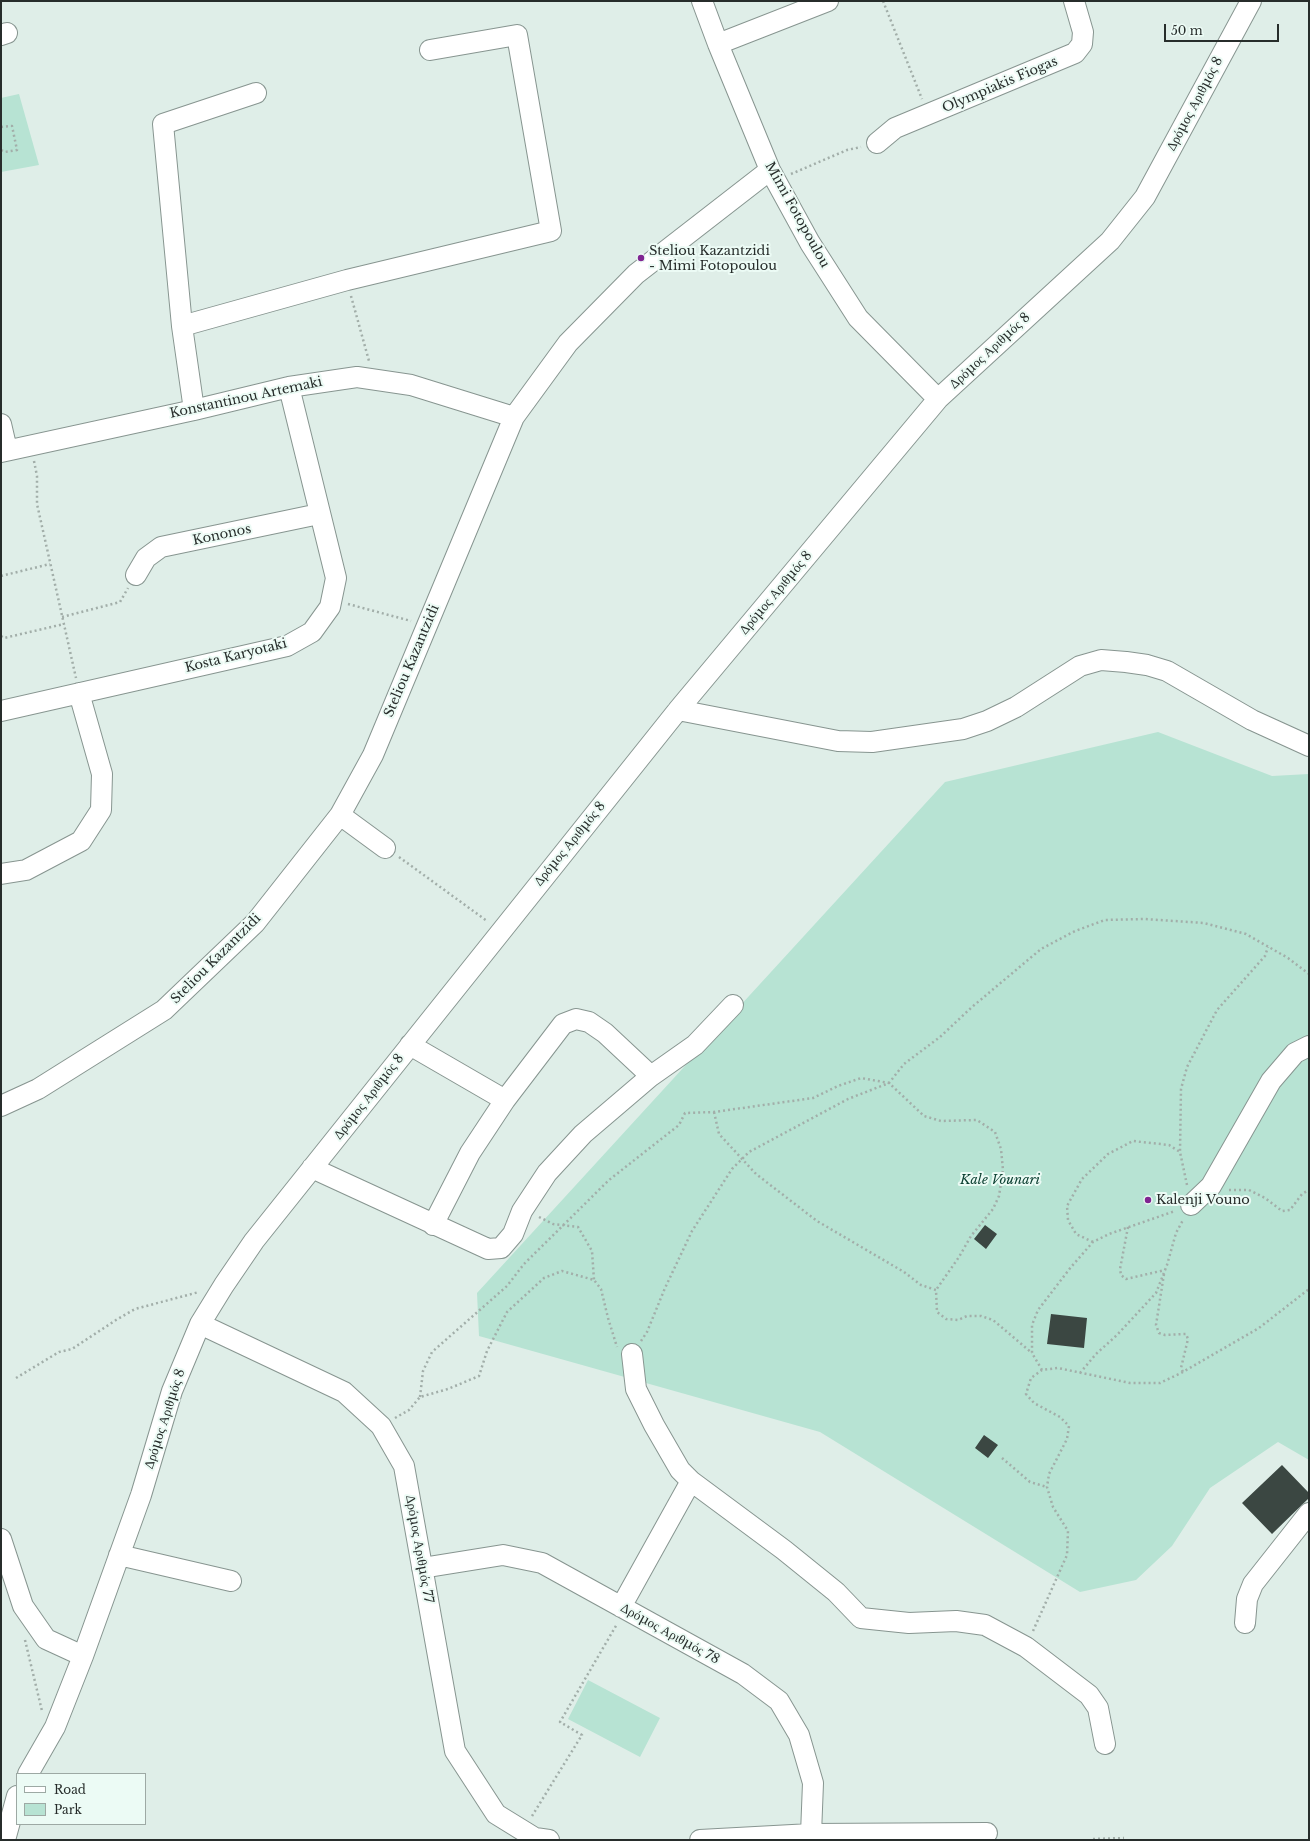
<!DOCTYPE html>
<html>
<head>
<meta charset="utf-8">
<style>
	body { margin:0 }
	#map { position:relative; width:1310px; height:1841px; overflow:hidden; background:#dfeee8; font-family:"Libre Baskerville",serif }
	canvas { display:block }
	.frame { position:absolute; inset:0; border:2px solid #272d2b; pointer-events:none }
	.legend { position:absolute; left:16px; top:1773px; width:130px; height:52px; box-sizing:border-box; background:#ecfbf5; border:1px solid #9da9a4; margin:0; padding:5px 7px; list-style:none; font-size:12px; color:#272d2b }
	.legend li { display:flex; align-items:center; gap:8px; height:20px }
	.legend b { width:20px; border:1px solid #9da9a4 }
	.scale { position:absolute; left:1164px; top:24px; width:115px; height:18px; box-sizing:border-box; border:2px solid #272d2b; border-top:0; padding-left:5px; font-size:12px; line-height:14px; white-space:nowrap; color:#272d2b; -webkit-text-stroke:3px #ecfbf5; paint-order:stroke }
</style>
</head>
<body>
<div id="map">
<canvas width="1310" height="1841"></canvas>
<div class="frame"></div>
<ul class="legend">
<li><b style="height:5px;background:#fff"></b>Road</li>
<li><b style="height:11px;background:#b7e3d3"></b>Park</li>
</ul>
<div class="scale">50 m</div>
</div>
<script>
const context = document.querySelector('canvas').getContext('2d');
context.lineJoin = 'round';
function fill(path, color) {
  context.fillStyle = color;
  context.fill(path, 'evenodd');
}
function toPath(rows) {
  const path = new Path2D();
  for (const r of rows) {
    path.moveTo(r[0], r[1]);
    for (let i = 2; i < r.length; i += 2) path.lineTo(r[i], r[i + 1]);
  }
  return path;
}
function strokePath(path, color, width, dash) {
  context.strokeStyle = color;
  context.lineWidth = width;
  context.lineCap = dash ? 'butt' : 'round';
  context.setLineDash(dash || []);
  context.stroke(path);
}
function drawText(font, color, halo, rows, align = 'center') {
  context.font = font + ' "Libre Baskerville",serif';
  context.lineWidth = 4;
  context.setLineDash([]);
  context.textBaseline = 'middle';
  context.strokeStyle = halo;
  context.fillStyle = color;
  for (const [text, x, y, turn = 0] of rows) {
    context.save();
    context.translate(x, y);
    context.rotate((+turn || 0) * Math.PI / 180);
    context.textAlign = isNaN(turn) ? turn : align;
    if (halo) context.strokeText(text, 0, 0);
    context.fillText(text, 0, 0);
    context.restore();
  }
}
fill(toPath([
	[19,94,39,165,1,172,1,98],
	[1158,732,1272,776,1309,774,1309,1460,1278,1442,1210,1488,1172,1546,1136,1580,1080,1592,820,1432,479,1336,477,1293,945,782],
	[588,1680,660,1718,640,1757,568,1719]
]), '#b7e3d3');
fill(toPath([
	[985,1225,997,1234,986,1249,974,1239],
	[1051,1314,1087,1318,1084,1348,1047,1344],
	[984,1435,998,1445,988,1458,975,1448],
	[1282,1465,1309,1493,1309,1498,1272,1534,1242,1503]
]), '#3b4742');
const minor = toPath([
	[702,1,718,44,770,170,810,243,858,318,938,399],
	[1,35,7,33],
	[718,44,828,1],
	[877,143,895,128,1075,53,1082,44,1083,32,1074,1],
	[182,326,347,280,551,231,517,35,430,50],
	[194,410,182,326,163,124,256,93],
	[1,424,7,450],
	[1,452,194,410,289,387,357,377,411,385,514,417],
	[136,575,146,558,161,547,319,514],
	[678,710,838,741,872,742,963,729,987,721,1016,707,1080,666,1101,660,1126,662,1147,665,1167,671,1252,720,1309,746],
	[1,711,287,646,312,632,330,607,336,578,289,387],
	[340,815,385,848],
	[1,874,26,870,81,841,101,810,102,774,79,693],
	[410,1045,505,1100],
	[1,1106,38,1089,164,1010,255,923,340,815,373,755,514,417,568,343,636,274,770,170],
	[312,1168,488,1249,501,1248,513,1234,522,1211,547,1173,583,1134,651,1076,695,1045,733,1005],
	[1191,1205,1211,1186,1271,1081,1295,1053,1309,1046],
	[433,1225,470,1153,505,1100,563,1024,576,1019,589,1022,605,1033,651,1076],
	[200,1324,344,1392,381,1426,404,1466,455,1751,496,1814,535,1838,549,1840],
	[632,1354,636,1389,654,1425,680,1470,691,1481,784,1550,836,1592,861,1618,909,1623,956,1621,985,1625,1026,1647,1089,1695,1098,1708,1105,1744],
	[1,1539,23,1606,46,1639,83,1656],
	[119,1555,231,1581],
	[422,1568,503,1555,542,1563,743,1674,779,1701,799,1735,813,1783,811,1834],
	[621,1607,691,1481],
	[1245,1623,1247,1599,1253,1584,1309,1513],
	[28,1774,55,1727,83,1656,141,1495,172,1391,200,1324,224,1285,254,1241,678,710,938,399,1110,241,1145,197,1251,1],
	[5,1840,17,1796],
	[700,1840,811,1834,987,1833]
]);
strokePath(minor, '#879590', 22);
strokePath(toPath([
	[883,1,922,99],
	[1,127,12,126,17,150,5,152,1,150],
	[791,174,847,150,861,147],
	[351,296,369,361],
	[34,461,37,476,37,504,76,678],
	[1,576,50,564],
	[348,604,411,621],
	[62,617,120,602,128,588],
	[1,636,4,638,64,624],
	[399,857,487,921],
	[714,1112,719,1134,756,1174,817,1221,904,1272,921,1285,936,1290,937,1312,946,1319,958,1320,967,1316,981,1316,993,1320,1032,1353],
	[1187,1185,1180,1152,1181,1089,1187,1067,1217,1010,1265,956,1268,947],
	[1229,1190,1249,1190,1265,1198,1282,1211,1290,1210,1302,1194,1309,1190],
	[539,1217,553,1224,578,1227,592,1251,594,1280],
	[1128,1227,1120,1269,1121,1275,1126,1279,1165,1270],
	[1093,1242,1076,1234,1068,1220,1067,1206,1082,1179,1108,1154,1133,1141,1169,1145,1180,1152],
	[1164,1274,1156,1325,1159,1333,1165,1335,1186,1334,1188,1339,1181,1368,1183,1372],
	[641,1341,647,1332,665,1288,692,1231,732,1169,749,1152,848,1099,889,1083,904,1064,940,1037,972,1007,1041,949,1075,931,1105,920,1144,919,1204,923,1246,934,1288,958,1309,974],
	[1042,1370,1032,1353,1032,1325,1038,1310,1071,1267,1093,1242,1109,1234,1175,1211],
	[1080,1373,1096,1354,1117,1335,1156,1293,1167,1265,1176,1233,1183,1220],
	[16,1378,59,1352,72,1349,81,1343,116,1320,135,1309,199,1292],
	[420,1397,423,1371,432,1352,507,1286,524,1264,609,1180,679,1125,685,1113,714,1112,813,1098,838,1086,861,1078,889,1083,924,1116,941,1121,977,1120,995,1132,1001,1149,1003,1170,999,1196,993,1209,971,1236,959,1257,936,1290],
	[395,1418,409,1410,420,1397,448,1389,479,1376,487,1351,507,1312,544,1278,562,1271,594,1280,601,1289,608,1318,617,1347],
	[1002,1458,1030,1482,1047,1487],
	[1033,1631,1067,1555,1068,1531,1053,1507,1047,1487,1049,1474,1067,1439,1069,1426,1060,1417,1034,1403,1026,1394,1031,1378,1042,1370,1058,1368,1130,1383,1160,1383,1181,1373,1259,1328,1309,1289],
	[25,1640,42,1711],
	[532,1816,582,1735,560,1722,617,1624],
	[1093,1839,1124,1838]
]), '#a2aea9', 2.5, [2, 3]);
strokePath(minor, '#fff', 20);
for (const [x, y, r, color] of [
	[641,258,4,"#802592"],
	[1148,1200,4,"#802592"]
]) {
  const dot = new Path2D();
  dot.arc(x, y, r, 0, 2 * Math.PI);
  context.fillStyle = color;
  context.fill(dot);
  strokePath(dot, '#ecfbf5', 1.5);
}
drawText('13px', '#272d2b', '#ecfbf5', [
	["Olympiakis Fiogas",1000,85,-23],
	["Δρόμος Αριθμός 8",1195,104,-62],
	["Mimi Fotopoulou",797,215,61],
	["Δρόμος Αριθμός 8",990,351,-43],
	["Konstantinou Artemaki",246,398,-12],
	["Kononos",222,535,-12],
	["Δρόμος Αριθμός 8",776,593,-50],
	["Kosta Karyotaki",236,656,-14],
	["Steliou Kazantzidi",412,661,-67],
	["Δρόμος Αριθμός 8",570,844,-51],
	["Steliou Kazantzidi",216,959,-45],
	["Δρόμος Αριθμός 8",369,1097,-52],
	["Δρόμος Αριθμός 8",165,1419,-72],
	["Δρόμος Αριθμός 77",419,1549,80],
	["Δρόμος Αριθμός 78",670,1634,29]
]);
drawText('13px', '#272d2b', '#ecfbf5', [
	["Steliou Kazantzidi",649,251],
	["- Mimi Fotopoulou",649,266],
	["Kalenji Vouno",1156,1200]
], 'left');
drawText('italic 13px', '#0d4133', '#ecfbf5', [
	["Kale Vounari",1000,1180]
]);
</script>
</body>
</html>
